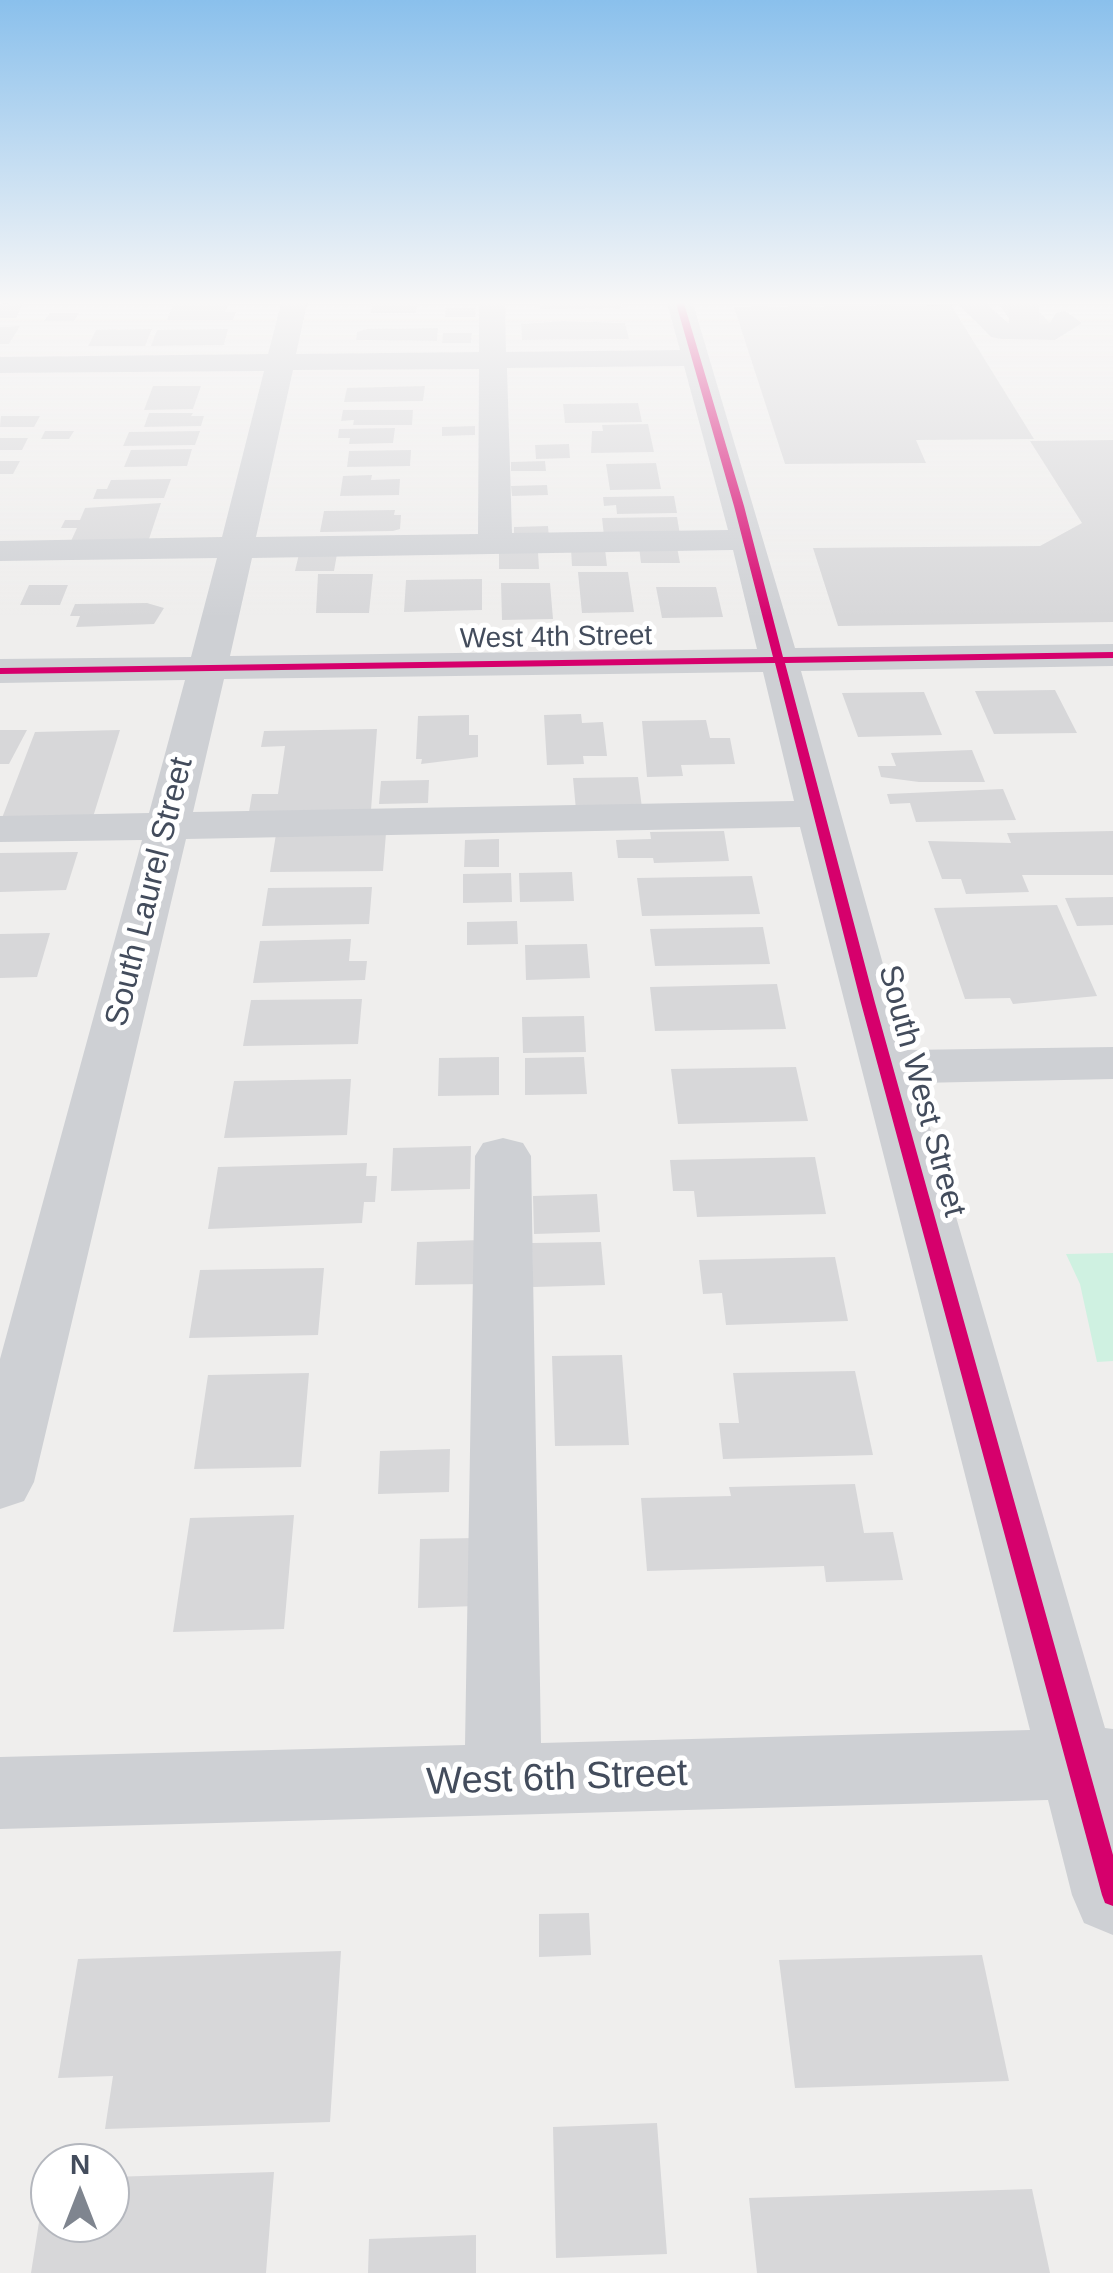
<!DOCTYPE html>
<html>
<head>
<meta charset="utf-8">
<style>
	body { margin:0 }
	#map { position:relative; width:1113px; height:2273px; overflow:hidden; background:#efeeed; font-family:Arial,sans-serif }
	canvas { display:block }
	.north { position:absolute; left:30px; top:2143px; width:100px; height:100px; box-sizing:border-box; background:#fff; border:2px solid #b4b7be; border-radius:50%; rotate:0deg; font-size:28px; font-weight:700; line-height:40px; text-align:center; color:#434c5c }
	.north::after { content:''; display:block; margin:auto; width:35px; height:45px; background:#7f858f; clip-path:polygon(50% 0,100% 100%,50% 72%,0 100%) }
</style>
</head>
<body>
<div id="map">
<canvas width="1113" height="2273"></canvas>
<div class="north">N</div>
</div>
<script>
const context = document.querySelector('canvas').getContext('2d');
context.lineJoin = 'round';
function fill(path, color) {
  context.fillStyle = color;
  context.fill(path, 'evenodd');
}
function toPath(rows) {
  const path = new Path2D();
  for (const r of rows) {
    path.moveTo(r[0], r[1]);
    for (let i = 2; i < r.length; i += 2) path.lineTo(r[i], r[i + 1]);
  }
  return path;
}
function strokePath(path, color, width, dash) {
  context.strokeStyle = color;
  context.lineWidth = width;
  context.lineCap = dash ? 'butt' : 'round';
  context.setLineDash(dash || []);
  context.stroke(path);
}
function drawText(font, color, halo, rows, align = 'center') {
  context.font = font + ' Arial,sans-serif';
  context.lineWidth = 10;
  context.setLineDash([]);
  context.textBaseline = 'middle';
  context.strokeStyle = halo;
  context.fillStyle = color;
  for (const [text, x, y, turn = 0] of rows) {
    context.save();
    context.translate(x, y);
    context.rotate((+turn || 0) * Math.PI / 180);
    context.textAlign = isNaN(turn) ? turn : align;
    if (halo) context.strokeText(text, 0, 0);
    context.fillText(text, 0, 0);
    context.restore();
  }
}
fill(toPath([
	[1113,1253,1113,1361,1097,1362,1080,1284,1066,1254]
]), '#cff1e1');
fill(toPath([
	[175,300,230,300,225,312,236,312,233,320,167,320],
	[372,300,417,300,416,313,371,313],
	[540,300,621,300,622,308,541,309],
	[1002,300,1028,300,1051,324,1013,324,1000,306,1006,306],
	[23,303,16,318,0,318,0,304],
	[951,305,1034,439,916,440,926,463,785,464,734,307],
	[446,308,476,308,475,317,445,317],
	[50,313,79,313,74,321,44,321],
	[562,321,625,323,629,339,522,340,521,324],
	[20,326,9,344,0,344,0,327],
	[438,328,437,341,356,340,357,332,367,329],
	[152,329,145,346,88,346,96,330],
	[228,329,224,345,151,346,157,330],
	[443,333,472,333,471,343,442,343],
	[153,386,201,386,193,409,144,410],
	[425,386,423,401,344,402,347,388],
	[638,403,642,422,565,423,563,404],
	[343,410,413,410,412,425,353,425,354,420,341,421],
	[149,413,193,413,191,416,204,416,201,426,144,427],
	[1,416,40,416,34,427,0,427],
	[648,424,654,452,591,453,592,431,603,431,602,425],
	[475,426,475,435,442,436,442,427],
	[395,428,393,443,349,444,350,438,338,438,339,429],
	[45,431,74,431,69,439,41,439],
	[200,431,195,445,123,446,129,432],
	[0,438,28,438,22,450,0,450],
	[1113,440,1113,622,838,626,813,548,1040,546,1082,523,1030,441],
	[569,444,570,458,536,459,535,445],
	[192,449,187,466,124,467,131,450],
	[411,450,410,466,347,467,349,451],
	[0,461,20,461,13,474,0,474],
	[545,461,546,471,511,471,511,462],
	[656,463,661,489,610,490,606,464],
	[372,475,371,480,400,479,399,495,340,496,343,476],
	[171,479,164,498,93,499,97,489,107,489,111,480],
	[547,485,548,495,512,496,511,486],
	[674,496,677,513,617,514,616,505,604,506,603,497],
	[161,503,149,539,71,541,77,528,61,528,65,520,80,520,85,508],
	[395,510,394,515,401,515,400,529,393,531,320,532,324,511],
	[677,517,680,535,604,536,602,518],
	[548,526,549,538,514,539,514,527],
	[639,547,677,547,680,563,641,563],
	[571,549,605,549,607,566,572,566],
	[499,552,538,552,539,569,499,569],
	[299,554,337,554,334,571,295,571],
	[578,572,628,572,634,612,582,613],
	[318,574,373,574,369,613,316,613],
	[482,579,482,610,404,612,406,580],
	[501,583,550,583,553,619,502,620],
	[29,585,68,585,60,605,20,605],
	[656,587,716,587,723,617,662,618],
	[147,603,164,608,154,624,76,627,80,616,70,616,75,604],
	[1055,690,1077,733,994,734,975,691],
	[924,692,942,735,858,737,842,693],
	[581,714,582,723,603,722,607,756,583,756,584,764,547,765,544,715],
	[469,715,469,735,478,735,478,757,421,764,422,759,416,759,418,716],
	[706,720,710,738,730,738,735,764,681,765,683,776,647,777,642,721],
	[377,729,371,810,249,812,252,794,278,794,285,746,261,747,264,731],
	[0,730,27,730,9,764,0,764],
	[120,730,93,817,2,818,35,732],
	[972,750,985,782,919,782,881,777,878,766,896,766,891,753],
	[638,777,642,808,576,810,573,778],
	[429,780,428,803,379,804,381,781],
	[1003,789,1016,820,916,822,910,803,890,804,887,794],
	[724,831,729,861,654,863,653,858,618,858,616,840,651,839,650,832],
	[1113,831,1113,875,1022,875,1029,892,966,894,961,879,942,879,928,841,1011,843,1007,833],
	[386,833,383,871,270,872,276,834],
	[499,839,499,867,464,867,465,840],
	[78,852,66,890,0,892,0,853],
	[572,872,574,901,520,902,519,873],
	[511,873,512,902,463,903,463,874],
	[752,876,760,914,642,916,637,878],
	[372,887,369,924,262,926,268,888],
	[1113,897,1113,925,1077,926,1065,898],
	[1057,905,1097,996,1013,1004,1010,998,965,999,934,908],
	[517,921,518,944,467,945,467,922],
	[763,927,770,964,655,966,650,929],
	[50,933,37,977,0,978,0,934],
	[351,939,349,961,367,961,365,980,253,983,260,941],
	[587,944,590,978,526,980,525,945],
	[777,984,786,1029,655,1031,650,987],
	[362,999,358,1044,243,1046,251,1000],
	[584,1016,586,1052,523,1053,522,1017],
	[499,1057,499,1095,438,1096,439,1058],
	[584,1057,587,1094,525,1095,525,1058],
	[796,1067,808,1121,678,1124,671,1069],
	[351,1079,347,1135,224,1138,234,1081],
	[471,1146,470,1189,391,1191,393,1148],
	[815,1157,826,1214,697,1217,694,1191,673,1191,670,1160],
	[367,1163,366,1176,377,1176,375,1202,364,1202,362,1223,208,1229,218,1167],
	[597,1194,600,1232,534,1234,533,1196],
	[482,1240,482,1284,415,1285,417,1242],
	[601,1242,605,1285,533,1287,532,1243],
	[835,1257,848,1321,726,1325,722,1293,703,1294,699,1260],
	[324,1268,318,1335,189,1338,200,1270],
	[622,1355,629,1445,555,1446,552,1356],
	[855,1371,873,1455,723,1459,719,1423,739,1423,733,1373],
	[309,1373,301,1467,194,1469,208,1375],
	[450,1449,449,1492,378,1494,380,1451],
	[855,1484,864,1533,893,1532,903,1580,826,1582,824,1566,647,1571,641,1498,731,1496,729,1487],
	[294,1515,284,1629,173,1632,190,1518],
	[476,1538,476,1606,418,1608,420,1539],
	[589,1913,591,1955,539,1957,539,1914],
	[341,1951,330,2122,105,2129,113,2076,58,2078,78,1959],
	[982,1955,1009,2081,795,2088,779,1960],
	[657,2123,667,2254,556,2258,553,2127],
	[274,2172,266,2273,31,2273,43,2197,50,2196,50,2223,110,2223,110,2177],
	[1032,2189,1050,2273,757,2273,749,2198],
	[476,2235,476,2273,368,2273,369,2239]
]), '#d7d7d9');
strokePath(toPath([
	[1009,318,1047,318]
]), '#cdced0', 30, [30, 15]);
fill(toPath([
	[282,300,308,300,296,354,479,352,479,300,505,300,506,352,680,350,666,300,692,300,795,648,1113,644,1113,666,801,671,907,1050,1113,1047,1113,1079,917,1083,1105,1728,1113,1729,1113,1935,1084,1923,1072,1895,1048,1800,0,1829,0,1757,465,1745,475,1156,483,1143,503,1138,523,1143,531,1156,541,1743,1030,1730,800,827,186,839,34,1482,24,1501,0,1509,0,1359,142,840,0,842,0,816,149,813,185,680,0,683,0,659,191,657,217,558,0,561,0,541,222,537,264,371,0,373,0,357,268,354,282,300],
	[684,366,728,530,512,533,507,368,684,366],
	[479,369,478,534,256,537,293,370,479,369],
	[733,550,757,649,230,656,252,558,733,550],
	[763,672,794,801,193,812,224,679,763,672],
	[954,300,982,300,1008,323,1049,324,1056,313,1065,311,1082,323,1055,340,1001,339,991,337,954,300]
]), '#ced0d4');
fill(toPath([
	[675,300,683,300,744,506,783,657,1113,652,1113,658,785,663,875,1003,1113,1855,1113,1906,1105,1903,1102,1895,861,1003,775,663,0,674,0,668,773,657,734,506,675,300]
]), '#d6006c');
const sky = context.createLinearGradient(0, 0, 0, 618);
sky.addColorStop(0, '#8ac0ec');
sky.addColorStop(0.49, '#f8f7f7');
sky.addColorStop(1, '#f8f7f700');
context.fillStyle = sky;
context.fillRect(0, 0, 1113, 618);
drawText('28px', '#434c5c', '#fff', [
	["West 4th Street",556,638,-1]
]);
drawText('32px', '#434c5c', '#fff', [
	["South Laurel Street",150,892,-76],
	["South West Street",921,1091,75]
]);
drawText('38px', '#434c5c', '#fff', [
	["West 6th Street",557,1779,-2]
]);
</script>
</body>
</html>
